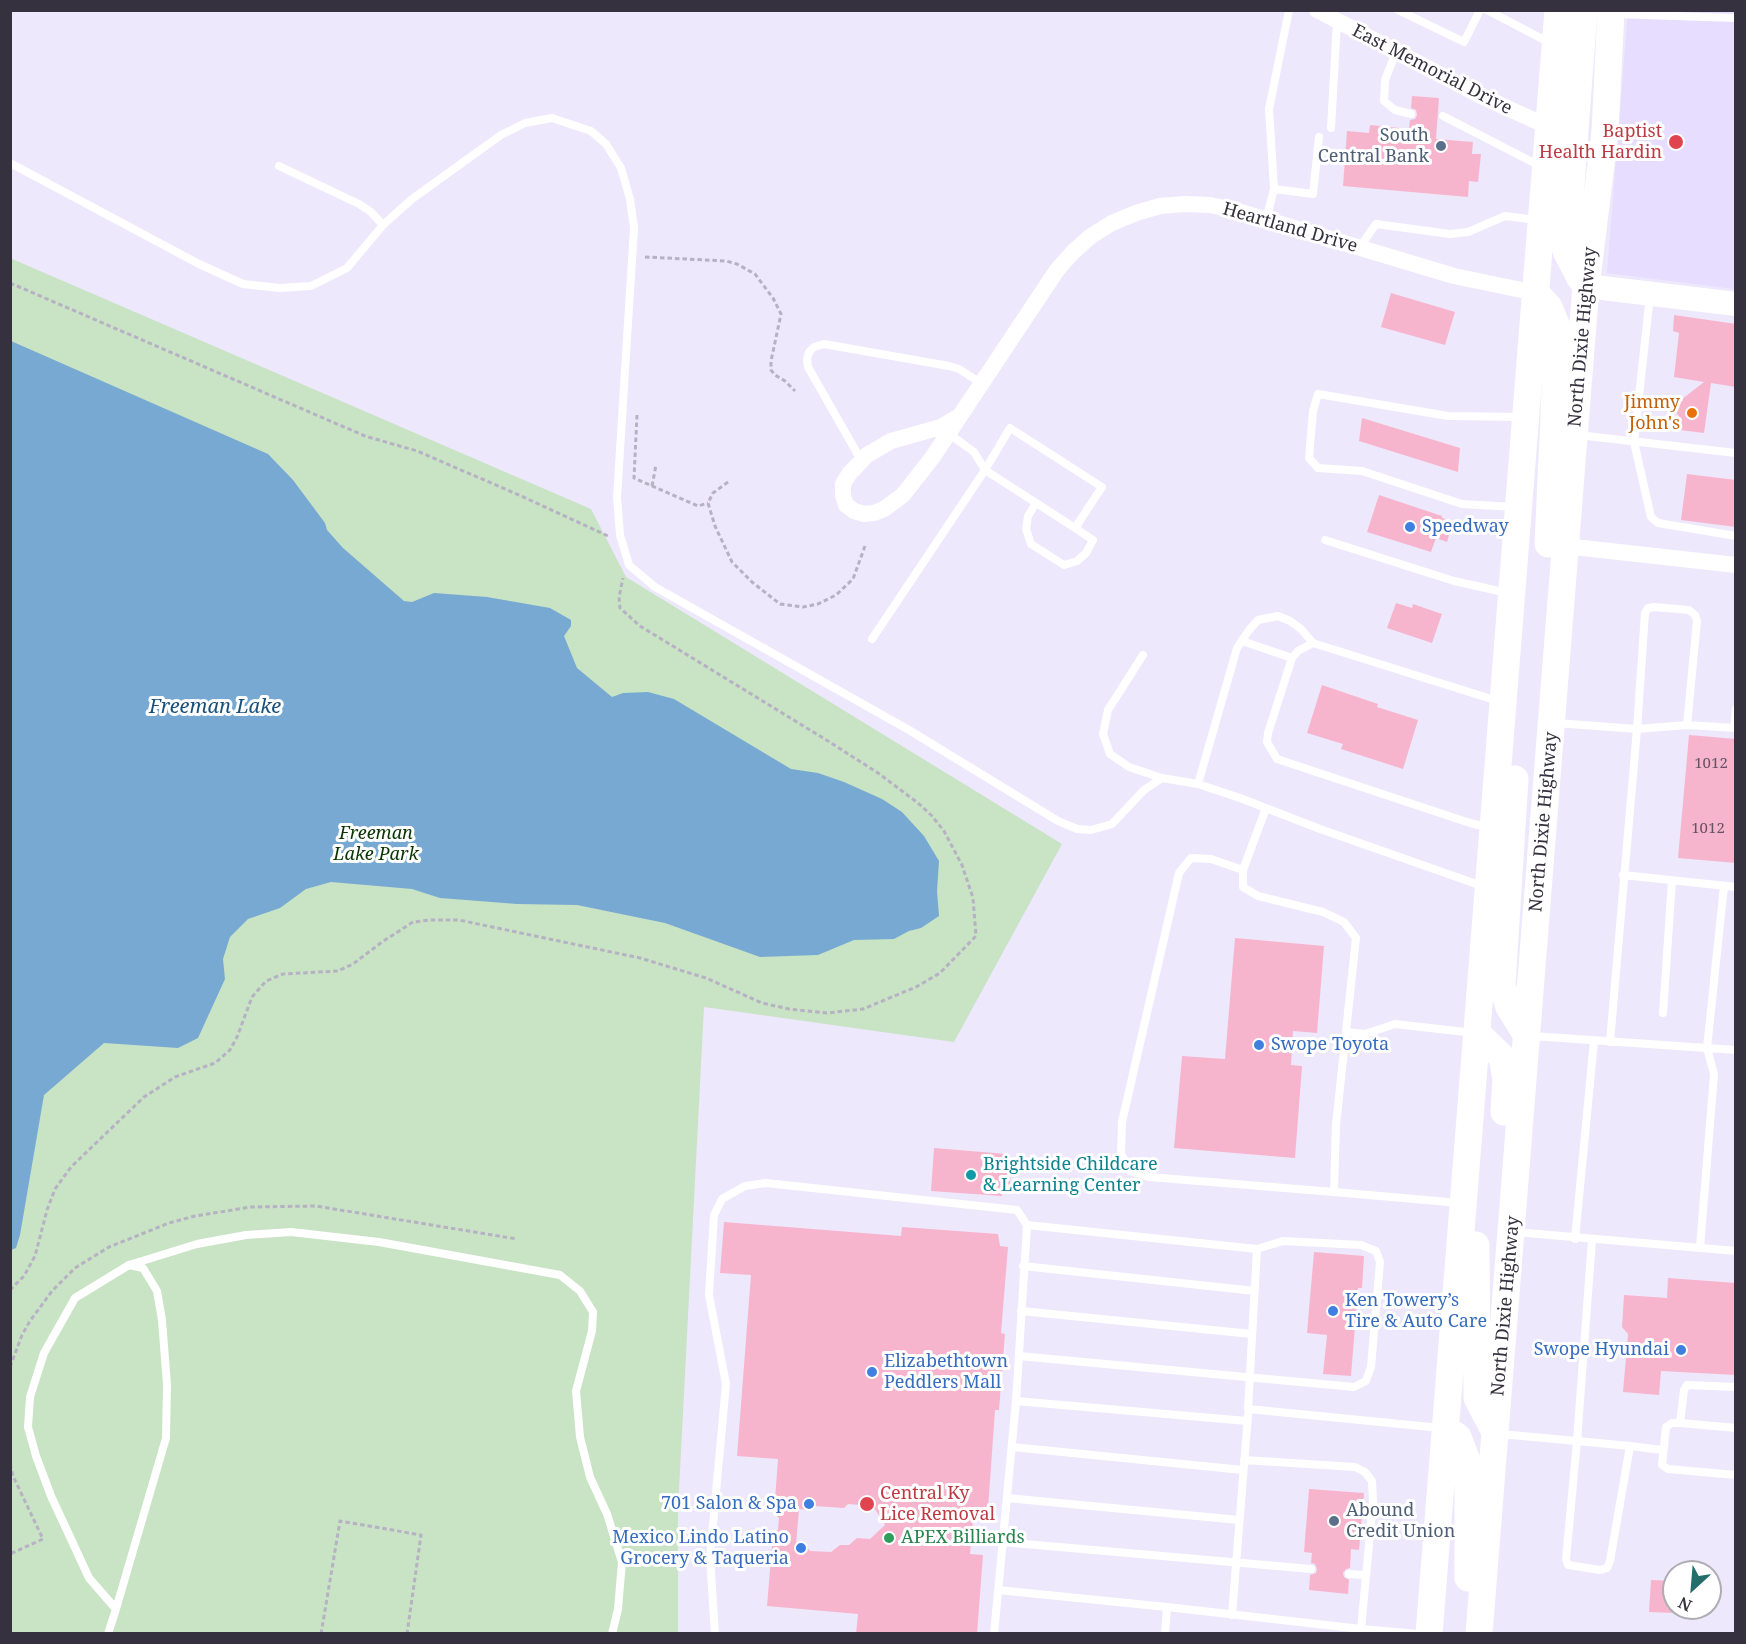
<!DOCTYPE html>
<html>
<head>
<meta charset="utf-8">
<style>
	body { margin:0 }
	#map { position:relative; width:1746px; height:1644px; overflow:hidden; background:#eee8fc; font-family:"Noto Serif",serif }
	canvas { display:block }
	.frame { position:absolute; inset:0; border:12px solid #35313e; pointer-events:none }
	.north { position:absolute; left:1662px; top:1560px; width:60px; height:60px; box-sizing:border-box; background:#fff; border:2px solid #aeadb2; border-radius:50%; rotate:206deg; font-size:16px; font-weight:700; line-height:24px; text-align:center; color:#35313e }
	.north::after { content:''; display:block; margin:auto; width:21px; height:27px; background:#236d6a; clip-path:polygon(50% 0,100% 100%,50% 72%,0 100%) }
</style>
</head>
<body>
<div id="map">
<canvas width="1746" height="1644"></canvas>
<div class="frame"></div>
<div class="north">N</div>
</div>
<script>
const context = document.querySelector('canvas').getContext('2d');
context.lineJoin = 'round';
function fill(path, color) {
  context.fillStyle = color;
  context.fill(path, 'evenodd');
}
function toPath(rows) {
  const path = new Path2D();
  for (const r of rows) {
    path.moveTo(r[0], r[1]);
    for (let i = 2; i < r.length; i += 2) path.lineTo(r[i], r[i + 1]);
  }
  return path;
}
function strokePath(path, color, width, dash) {
  context.strokeStyle = color;
  context.lineWidth = width;
  context.lineCap = dash ? 'butt' : 'round';
  context.setLineDash(dash || []);
  context.stroke(path);
}
function drawText(font, color, halo, rows, align = 'center') {
  context.font = font + ' "Noto Serif",serif';
  context.lineWidth = 6;
  context.setLineDash([]);
  context.textBaseline = 'middle';
  context.strokeStyle = halo;
  context.fillStyle = color;
  for (const [text, x, y, turn = 0] of rows) {
    context.save();
    context.translate(x, y);
    context.rotate((+turn || 0) * Math.PI / 180);
    context.textAlign = isNaN(turn) ? turn : align;
    if (halo) context.strokeText(text, 0, 0);
    context.fillText(text, 0, 0);
    context.restore();
  }
}
fill(toPath([
	[1628,11,1735,11,1735,289,1607,273]
]), '#e7ddfe');
fill(toPath([
	[10,258,591,509,626,577,1062,844,954,1042,704,1007,678,1509,678,1633,11,1633]
]), '#c9e3c5');
fill(toPath([
	[11,341,268,454,293,480,325,523,327,530,343,548,404,601,412,602,434,593,487,597,550,608,571,620,571,626,564,636,577,668,612,697,623,693,648,692,674,699,791,769,818,773,844,782,882,799,902,812,924,836,939,861,937,891,939,916,921,928,909,931,894,939,854,940,818,955,760,957,665,923,577,905,517,904,466,900,440,898,412,889,331,882,306,889,280,908,248,919,230,937,223,959,225,979,198,1038,178,1048,104,1043,44,1095,20,1235,16,1248,11,1250]
]), '#78a9d3');
fill(toPath([
	[1412,96,1439,98,1436,139,1473,142,1472,154,1481,154,1478,182,1469,181,1468,197,1343,186,1347,131,1369,133,1370,125,1409,129,1410,120,1415,119,1417,115,1416,110,1411,108],
	[1391,293,1455,312,1445,345,1381,327],
	[1674,315,1736,324,1736,387,1711,383,1704,433,1680,430,1681,419,1672,407,1704,382,1674,377,1679,333,1673,331],
	[1362,418,1460,448,1458,472,1359,441],
	[1687,474,1736,480,1736,527,1681,520],
	[1379,495,1442,516,1442,518,1453,522,1447,542,1436,538,1431,552,1367,532],
	[1396,603,1412,608,1413,604,1442,614,1432,643,1387,628],
	[1322,685,1378,704,1377,707,1418,720,1403,769,1341,749,1343,744,1307,733],
	[1689,735,1736,739,1736,863,1678,858],
	[1235,938,1324,946,1317,1033,1293,1031,1291,1065,1302,1066,1295,1158,1174,1148,1182,1056,1225,1059],
	[934,1148,1006,1154,1005,1165,1011,1165,1010,1185,1002,1185,1002,1196,931,1191],
	[724,1222,901,1236,902,1227,998,1234,1000,1246,1008,1247,1001,1333,1005,1334,999,1410,995,1410,988,1509,974,1508,970,1554,983,1555,977,1634,856,1634,858,1614,767,1606,773,1534,778,1530,779,1518,774,1513,778,1459,737,1456,751,1275,720,1273],
	[848,1504,873,1506,885,1525,870,1539,857,1538,849,1545,840,1545,831,1552,810,1551,806,1546,796,1545,799,1509,810,1510,814,1506,844,1508],
	[1314,1252,1364,1256,1362,1288,1358,1288,1351,1376,1323,1374,1327,1335,1307,1333],
	[1668,1278,1736,1283,1736,1375,1661,1371,1659,1395,1623,1392,1628,1334,1622,1327,1624,1295,1667,1298],
	[1309,1489,1364,1493,1359,1550,1351,1549,1350,1568,1346,1569,1343,1573,1344,1577,1349,1580,1348,1594,1309,1590,1310,1575,1316,1573,1317,1569,1315,1564,1311,1563,1312,1553,1304,1552],
	[1651,1580,1674,1581,1674,1613,1649,1612]
]), '#f7b5cd');
strokePath(toPath([
	[645,257,726,261,737,264,755,274,773,298,781,314,771,361,771,370,775,375,785,381,795,391],
	[10,283,365,436,417,451,519,495,608,536],
	[637,415,634,478,698,506,708,503],
	[728,482,713,493,708,503,715,526,732,562,752,582,780,604,803,607,818,604,836,595,853,579,865,546],
	[652,486,656,465],
	[10,1290,24,1276,35,1256,47,1210,55,1189,71,1167,144,1097,175,1077,215,1063,230,1050,237,1037,252,997,266,981,283,974,338,971,353,964,382,942,413,922,430,920,459,920,640,958,706,978,762,1003,789,1009,827,1013,863,1009,916,987,940,973,976,936,973,898,962,865,944,831,932,816,918,803,878,773,828,741,640,626,620,608,619,597,623,578],
	[10,1367,22,1335,30,1321,52,1291,75,1268,109,1247,169,1223,195,1216,251,1207,316,1206,517,1239],
	[10,1464,13,1476,43,1539,10,1554],
	[321,1634,340,1521,421,1535,407,1634]
]), '#b6b1c3', 3, [4.5, 3]);
strokePath(toPath([
	[1398,10,1464,42,1480,10],
	[1487,10,1552,44],
	[1613,14,1736,18],
	[1396,52,1385,80,1384,101,1395,110,1411,114],
	[1443,116,1542,167],
	[1331,128,1337,21],
	[10,163,199,264,243,284,280,288,311,286,347,268,383,225,412,199,501,135,525,123,552,118,591,131,606,144,621,168,630,199,634,228,617,497,620,535,629,565,655,587,909,730,1058,821,1077,829,1091,830,1112,824,1144,790,1162,778,1198,784,1240,798,1320,829,1485,887],
	[279,166,359,204,371,212,383,225],
	[1274,189,1313,194,1319,137],
	[1266,220,1274,189,1269,109,1289,10],
	[1359,248,1376,224,1450,234,1468,232,1505,216,1537,220],
	[1650,295,1634,442,1651,517,1658,523,1736,536],
	[1010,428,1102,487,1075,528,985,470,1010,428],
	[1578,435,1736,453],
	[861,460,808,367,807,359,809,352,814,347,824,344,949,366,959,369,981,383],
	[1036,503,1028,516,1026,529,1031,544,1064,565,1077,561,1086,553,1093,540,1075,528],
	[1514,507,1462,504,1362,471,1318,468,1309,458,1313,411,1318,394,1448,416,1522,417],
	[1325,540,1454,581,1508,593],
	[872,639,985,470,974,452,948,433],
	[1242,641,1292,658],
	[1143,655,1108,710,1103,734,1110,754,1129,767,1162,778],
	[1556,723,1637,729,1610,1042],
	[1687,725,1697,621,1695,615,1689,610,1654,607,1648,608,1645,613,1637,729,1687,725,1736,728],
	[1734,728,1736,709],
	[1198,784,1237,648,1249,630,1258,620,1278,616,1290,621,1301,629,1313,643],
	[1266,808,1243,870,1243,887,1258,896,1323,912,1344,922,1356,938,1336,1125,1334,1192,1460,1203],
	[1490,828,1470,823,1277,759,1267,742,1268,733,1292,658,1298,651,1313,643,1501,702],
	[1243,870,1211,859,1191,858,1179,873,1122,1122,1121,1153,1130,1171,1149,1177,1334,1192],
	[1623,875,1736,887],
	[1724,886,1707,1048,1736,1050],
	[1663,1013,1672,881],
	[1346,1032,1365,1034,1395,1024,1474,1033],
	[1532,1036,1707,1048,1714,1074,1700,1248],
	[1515,1232,1736,1251],
	[1575,1239,1594,1041],
	[129,1265,197,1244,246,1235,291,1232,379,1242,560,1275,580,1291,593,1312,592,1331,576,1391,580,1437,590,1477,607,1514,622,1562,618,1609,612,1634],
	[129,1265,143,1268,157,1291,162,1320,167,1385,166,1438,116,1609,89,1578,51,1496,36,1456,28,1427,30,1397,44,1353,75,1298,129,1265],
	[1023,1266,1255,1291],
	[1021,1311,1252,1334],
	[1019,1356,1354,1387,1366,1381,1371,1367,1380,1262,1376,1251,1361,1245,1283,1241,1257,1249],
	[1736,1387,1687,1385,1684,1390,1680,1423,1736,1428],
	[1016,1401,1247,1421],
	[1680,1423,1672,1423,1666,1427,1662,1465,1668,1469,1736,1475],
	[1500,1434,1577,1441,1592,1240],
	[1630,1446,1610,1561,1607,1568,1600,1570,1568,1565,1566,1559,1577,1441,1630,1446,1662,1450],
	[1012,1447,1243,1470],
	[1244,1460,1355,1467,1365,1472,1372,1481,1373,1502,1361,1629],
	[1007,1498,1239,1520],
	[1002,1542,1311,1569],
	[1349,1574,1366,1575],
	[998,1590,1167,1607],
	[1232,1615,1248,1415],
	[108,1634,116,1609],
	[715,1634,710,1557,726,1384,709,1295,714,1215,722,1199,745,1186,766,1183,1017,1210,1027,1225],
	[994,1634,1016,1401,1027,1225,1257,1249,1248,1409,1441,1428],
	[1165,1634,1167,1607,1361,1629,1419,1634]
]), '#fff', 8);
strokePath(toPath([
	[1317,10,1483,97,1549,127],
	[958,417,941,427,891,441,867,455,849,474,843,484,843,495,846,505,854,511,864,514,874,513,884,509,903,495,932,458,1057,270,1073,252,1091,236,1112,223,1136,213,1160,206,1185,204,1210,205,1234,210,1454,276,1536,293],
	[1565,546,1736,565]
]), '#fff', 16);
strokePath(toPath([
	[1586,286,1736,304]
]), '#fff', 24);
strokePath(toPath([
	[1584,10,1566,251,1580,278,1586,286],
	[1536,293,1549,307,1558,329,1548,544],
	[1515,779,1502,985,1509,1007,1527,1036],
	[1477,1033,1502,1057,1506,1080,1504,1112],
	[1476,1245,1477,1398,1496,1434],
	[1446,1429,1458,1437,1468,1463,1468,1578],
	[1429,1634,1558,10],
	[1479,1634,1586,286,1605,132,1611,10]
]), '#fff', 27);
for (const [x, y, r, color] of [
	[1676,142,8,"#e0444e"],
	[1441,146,6,"#5c6f8a"],
	[1692,413,6,"#e8710a"],
	[1410,527,6,"#3f7fe0"],
	[1259,1045,6,"#3f7fe0"],
	[971,1175,6,"#0f9aa8"],
	[1333,1311,6,"#3f7fe0"],
	[1681,1350,6,"#3f7fe0"],
	[872,1372,6,"#3f7fe0"],
	[809,1504,6,"#3f7fe0"],
	[867,1504,8,"#e0444e"],
	[1334,1521,6,"#5c6f8a"],
	[889,1538,6,"#2e9e5b"],
	[801,1548,6,"#3f7fe0"]
]) {
  const dot = new Path2D();
  dot.arc(x, y, r, 0, 2 * Math.PI);
  context.fillStyle = color;
  context.fill(dot);
  strokePath(dot, '#fff', 2);
}
drawText('15px', '#665262', null, [
	["1012",1711,764],
	["1012",1708,829]
]);
drawText('18px', '#35313e', '#fff', [
	["East Memorial Drive",1432,70,27],
	["Heartland Drive",1290,228,16],
	["North Dixie Highway",1583,337,-85],
	["North Dixie Highway",1544,822,-85],
	["North Dixie Highway",1506,1306,-85]
]);
drawText('18px', '#be3a42', '#fff', [
	["Baptist",1662,132],
	["Health Hardin",1662,153],
	["Central Ky",880,1494,"left"],
	["Lice Removal",880,1515,"left"]
], 'right');
drawText('18px', '#4e5e75', '#fff', [
	["South",1429,136],
	["Central Bank",1429,157],
	["Abound",1346,1511,"left"],
	["Credit Union",1346,1532,"left"]
], 'right');
drawText('18px', '#c56008', '#fff', [
	["Jimmy",1680,403],
	["John's",1680,424]
], 'right');
drawText('18px', '#366cbe', '#fff', [
	["Speedway",1422,527],
	["Swope Toyota",1271,1045],
	["Ken Towery’s",1345,1301],
	["Tire & Auto Care",1345,1322],
	["Swope Hyundai",1669,1350,"right"],
	["Elizabethtown",884,1362],
	["Peddlers Mall",884,1383],
	["701 Salon & Spa",797,1504,"right"],
	["Mexico Lindo Latino",789,1538,"right"],
	["Grocery & Taqueria",789,1559,"right"]
], 'left');
drawText('italic 18px', '#093403', '#fff', [
	["Freeman",376,834],
	["Lake Park",376,855]
]);
drawText('18px', '#0d838f', '#fff', [
	["Brightside Childcare",983,1165],
	["& Learning Center",983,1186]
], 'left');
drawText('18px', '#27864d', '#fff', [
	["APEX Billiards",901,1538]
], 'left');
drawText('italic 20px', '#194f79', '#fff', [
	["Freeman Lake",215,707]
]);
</script>
</body>
</html>
